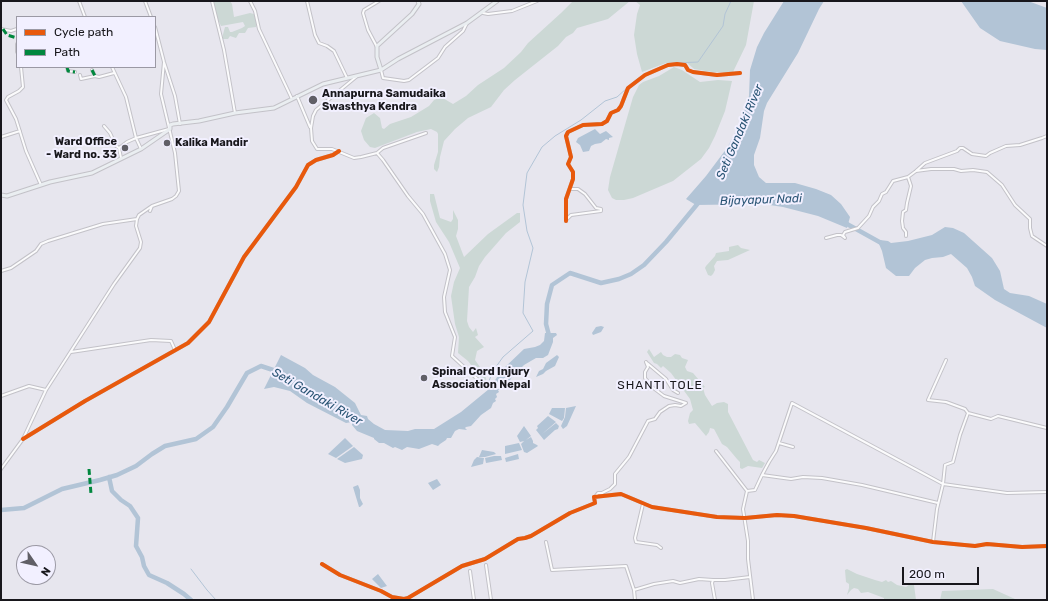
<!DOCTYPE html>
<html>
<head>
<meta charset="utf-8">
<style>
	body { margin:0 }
	#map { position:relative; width:1048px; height:601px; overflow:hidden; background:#e7e6ee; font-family:Rubik,sans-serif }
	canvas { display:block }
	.frame { position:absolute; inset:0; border:2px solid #18171c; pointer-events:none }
	.legend { position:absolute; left:16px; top:16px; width:140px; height:52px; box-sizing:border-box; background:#f2f0ff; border:1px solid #9b99a4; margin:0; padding:5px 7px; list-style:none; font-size:12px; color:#18171c }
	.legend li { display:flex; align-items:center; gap:8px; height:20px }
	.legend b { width:20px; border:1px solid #9b99a4 }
	.north { position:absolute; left:16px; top:545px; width:40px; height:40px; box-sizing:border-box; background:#f2f0ff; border:1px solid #9b99a4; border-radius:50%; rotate:124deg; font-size:11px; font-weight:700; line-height:16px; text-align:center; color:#18171c }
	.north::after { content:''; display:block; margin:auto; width:14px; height:18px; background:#605f66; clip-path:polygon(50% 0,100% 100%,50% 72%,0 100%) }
	.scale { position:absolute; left:902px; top:567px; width:77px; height:18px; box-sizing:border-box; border:2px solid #18171c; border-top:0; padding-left:5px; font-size:12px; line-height:14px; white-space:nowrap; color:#18171c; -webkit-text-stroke:3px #f2f0ff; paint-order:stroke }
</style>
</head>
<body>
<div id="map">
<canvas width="1048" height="601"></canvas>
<div class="frame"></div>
<ul class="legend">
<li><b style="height:5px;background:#e8590c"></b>Cycle path</li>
<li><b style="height:5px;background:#00873e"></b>Path</li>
</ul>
<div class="north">N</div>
<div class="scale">200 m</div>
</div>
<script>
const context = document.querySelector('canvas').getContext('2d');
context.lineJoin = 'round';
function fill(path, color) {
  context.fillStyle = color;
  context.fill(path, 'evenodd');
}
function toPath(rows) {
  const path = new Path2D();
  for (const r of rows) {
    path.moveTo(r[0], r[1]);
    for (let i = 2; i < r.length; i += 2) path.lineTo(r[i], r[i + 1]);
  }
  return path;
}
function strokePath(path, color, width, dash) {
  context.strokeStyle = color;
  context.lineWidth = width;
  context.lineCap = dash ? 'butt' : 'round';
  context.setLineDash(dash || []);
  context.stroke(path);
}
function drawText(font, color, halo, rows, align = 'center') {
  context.font = font + ' Rubik,sans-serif';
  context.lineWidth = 4;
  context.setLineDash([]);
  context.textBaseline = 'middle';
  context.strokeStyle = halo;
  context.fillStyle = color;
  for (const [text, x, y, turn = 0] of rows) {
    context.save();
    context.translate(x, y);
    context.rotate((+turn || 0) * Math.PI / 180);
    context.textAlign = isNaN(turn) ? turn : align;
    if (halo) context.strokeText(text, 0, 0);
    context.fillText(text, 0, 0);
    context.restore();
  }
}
fill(toPath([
	[213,1,230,1,232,4,234,17,250,13,254,14,256,19,256,27,248,28,245,33,239,33,236,38,230,36,228,39,223,39,222,38,225,27,228,27,230,32,232,32,242,28,245,26,243,22,221,26,216,15,216,10],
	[573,1,630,1,608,19,577,28,573,33,566,37,558,46,515,80,504,90,491,107,468,118,455,129,444,141,440,157,439,167,437,172,434,169,434,165,438,152,438,134,437,132,431,129,417,132,375,148,370,147,364,140,361,131,366,118,374,113,380,118,382,128,384,129,390,124,411,117,429,106,434,100,441,97,453,104,466,96,478,85,504,68,521,52,528,43,561,13],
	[635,1,754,1,746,45,733,72,712,72,694,69,686,62,666,63,642,72,637,54,634,35,637,14,640,5],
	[674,67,682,70,700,82,718,80,732,81,725,111,715,136,709,148,701,159,673,181,633,198,624,200,616,200,612,198,608,190,610,177,633,97,639,85,643,82,659,76],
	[430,194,434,194,440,218,451,222,453,219,453,210,458,220,458,229,456,236,464,257,488,234,517,213,520,213,520,222,506,233,485,257,479,266,475,277,469,287,467,321,469,327,473,332,476,328,478,335,475,337,484,347,477,351,475,360,485,374,487,383,482,379,468,361,458,353,459,337,455,324,451,296,454,282,460,268,449,242,436,222,430,201],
	[738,245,741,248,750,250,728,260,717,261,714,266,715,270,713,274,711,276,708,275,705,268,706,266,715,256,716,253,729,251,729,247],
	[649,349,654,357,661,352,663,355,667,357,671,357,675,354,680,355,682,358,688,360,685,367,687,371,693,373,705,387,703,388,705,395,712,406,717,403,724,402,728,404,728,412,753,460,757,462,759,460,765,463,762,468,748,466,742,469,740,468,740,462,737,459,727,447,722,444,714,429,710,428,709,432,706,436,695,423,689,424,688,421,690,413,693,410,690,399,671,373,663,366,661,368,657,364,654,363,647,352],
	[847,569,857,574,875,580,882,582,886,580,888,582,891,581,897,585,906,587,910,584,914,585,916,600,884,600,884,598,868,592,861,593,858,589,854,588,851,590,847,595,849,588,849,584,846,582,845,570],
	[993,589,1015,599,1027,600,940,600,942,591]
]), '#ccd8d5');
fill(toPath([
	[784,1,824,1,819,9,798,53,767,103,764,111,760,138,754,155,754,165,759,177,766,183,795,183,816,189,831,195,841,204,850,217,847,228,818,216,783,207,763,204,696,205,686,199,706,176,727,148,740,124,749,96,750,70,757,47,764,33],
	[961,1,1028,1,1047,8,1047,50,1035,49,1000,41,980,28],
	[595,129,600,134,606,131,613,137,609,138,609,140,606,139,601,143,595,144,591,146,589,151,583,152,580,145,576,142,578,138],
	[945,227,953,228,964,233,992,258,1000,271,1004,289,1010,293,1029,296,1047,304,1047,328,995,300,975,286,972,277,967,268,951,254,943,257,932,258,925,260,915,268,909,276,896,276,886,268,882,251,879,244,880,240,888,241,891,243,908,241,932,235],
	[601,326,604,327,601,332,593,335,592,333,596,327],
	[545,333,556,333,557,335,553,338,553,342,548,355,543,358,536,358,524,365,517,372,515,373,505,387,501,390,498,390,499,392,496,394,497,397,495,399,496,401,493,403,491,408,481,415,471,426,466,427,465,428,467,430,459,429,455,431,451,438,447,438,446,440,440,444,438,446,432,444,419,449,407,447,402,450,395,447,393,448,384,443,379,443,374,439,374,438,357,431,352,425,352,422,346,423,307,403,290,391,274,387,264,389,281,355,305,368,313,375,335,387,355,403,361,415,367,416,368,419,374,424,385,430,408,431,415,429,434,429,461,412,489,389,502,370,524,349,535,347,540,345,544,341],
	[557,355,559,357,555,366,546,371,543,374,536,377,539,371,543,369,546,363],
	[576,406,567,426,563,429,561,426,565,417,566,408],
	[552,408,565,408,564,418,562,421,549,414],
	[548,416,556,422,542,434,556,423,559,426,558,429,555,430,544,440,536,430,538,428,537,426],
	[524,426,531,436,526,440,531,437,533,441,533,443,537,445,538,446,527,453,524,452,521,444,524,441,520,442,517,436],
	[345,438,353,446,336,458,328,454],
	[519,443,522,450,505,454,505,446],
	[354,447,363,455,362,459,345,463,337,459],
	[482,450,494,452,496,454,485,457,479,457],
	[518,454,519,459,506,462,505,458],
	[494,456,501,456,502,460,486,463,485,458],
	[477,457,484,458,483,464,471,467,474,460],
	[437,479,441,485,433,490,428,483],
	[358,485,360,490,360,498,363,504,360,507,359,507,353,487],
	[378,574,387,586,381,588,372,579]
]), '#b2c4d6');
strokePath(toPath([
	[676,63,698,62,723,26,725,14,731,1],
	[489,381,493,371,503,357,533,331,523,313,525,282,533,248,527,231,523,205,527,173,542,147,555,136,581,120,605,101,617,97,637,79,641,77],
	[191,569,207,590,216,600]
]), '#b2c4d6', 1);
strokePath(toPath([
	[843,220,847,224,883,244],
	[550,339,546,324,547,304,552,285,570,273,601,283,619,279,631,274,644,265,666,242,699,202],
	[109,477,112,491,121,500,130,506,138,518,136,546,142,557,144,566,149,575,167,583,184,594,191,600],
	[1,510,24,508,62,489,100,480,117,475,136,466,152,454,165,446,196,439,213,427,227,407,247,373,261,366,279,372]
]), '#b2c4d6', 4.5);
const street = toPath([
	[79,1,85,17],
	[145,1,151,17],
	[212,1,224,50,235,113],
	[250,1,255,11,259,29,292,99],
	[307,1,315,35,319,43,327,46,334,51,347,78],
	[483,13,488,14,512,11,537,1],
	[155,27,164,62,175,96,180,124],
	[1,29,11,31,17,29],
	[17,44,17,52],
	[377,47,368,30,363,13,364,10,379,1],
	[21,67,23,87,19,91,8,97,6,100,16,119,26,151,41,185],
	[67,67,68,71,75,72],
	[112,67,126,97,136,138,141,149],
	[92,70,95,76],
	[381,70,383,78,404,81,409,80,438,58,445,47,463,31,467,23],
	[80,75,81,79,95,76,99,77,114,73],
	[356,77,316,110,313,116,311,128,312,141,317,149,332,149,354,158,361,157,377,153,383,148,426,133],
	[297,96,310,127],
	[104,126,110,133,116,146,119,148],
	[1,137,20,131],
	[377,153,383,160,408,196,423,214,445,254,450,270,444,297,445,312,455,337,452,356,485,386],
	[121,158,119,148,127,142,136,138,169,129],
	[916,171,925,163,957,151,960,148,963,148,972,154,986,156,990,153,1006,146,1020,145,1042,138,1047,136],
	[150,211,152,206,172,199,176,196,179,191,175,153,161,94,164,62],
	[566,218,567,219,571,215,601,211,601,209,596,208,585,194,578,189,570,189],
	[566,221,566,199,573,179,573,172,568,164,571,157,566,136,568,132,583,125,602,124,607,121,611,113,618,110,621,106,628,88,645,75,668,65,677,64,685,65,688,70,693,72,717,75,740,73],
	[906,236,906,232,903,228,902,221,903,212,906,210,907,203,911,186,908,177,916,171,931,169,954,169,961,171,973,170,987,172,1002,185,1015,205,1030,219,1030,228,1032,236,1047,246],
	[826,238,837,235,841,235,845,238,843,235,845,232,858,228,869,216,873,207,879,201,882,194,886,192,893,181,908,177],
	[1,271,11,268,36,251,41,244,48,241,103,224,137,219,139,215,152,206],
	[71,352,151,340,171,341,175,350],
	[946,360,928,400,946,402,965,409,968,413],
	[647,363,666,379,673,390,678,393],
	[1,396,29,386,46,390],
	[23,439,85,401,188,343,209,322,244,257,296,187,308,165,316,160,333,155,339,151],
	[779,443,793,447],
	[716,451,747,491],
	[1,469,23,439,46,390,114,284,140,248,141,242,136,226,137,219],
	[762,475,769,462,776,451,792,403,943,484,945,465,953,462,960,435,968,413,991,419,998,416,1047,428],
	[595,497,598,493,602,493,610,489,615,484,615,474,629,457,648,421,655,419,660,412,669,406,675,405,681,406,686,403,664,396,652,387,645,378,645,372,648,367,646,362],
	[643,504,635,538,636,542,657,545,661,548],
	[546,542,552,570,626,566,634,590],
	[933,542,937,509,943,484,1007,493,1047,492],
	[322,564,340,575,381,591,392,597,404,599,408,598,462,566,485,559,518,539,525,538,531,536,570,513,595,503,594,497,621,494,652,507,717,517,745,518,777,515,794,516,866,528,933,542,975,546,987,544,1022,547,1047,546],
	[486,565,491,600],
	[470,571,474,600],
	[635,600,634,590,654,584,673,581,680,583,699,579,713,580],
	[715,600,712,583,713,580,725,580,750,577],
	[753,600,748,559,748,541,743,509,747,491,755,490,762,475,791,479,803,477,822,478,862,485,938,503]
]);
const secondary = toPath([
	[381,70,377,57,377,46,412,14,419,4,418,1],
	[1,195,7,196,50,182,92,173,141,149,170,129,170,125,173,124,199,121,235,113,274,108,323,84,381,70,398,59,467,23,497,1]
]);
strokePath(street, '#c3c2c8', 4);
strokePath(secondary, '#c3c2c8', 5);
strokePath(street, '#fbfbfc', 2);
strokePath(secondary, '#eaeef1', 3);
strokePath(toPath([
	[3,29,7,35,17,38],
	[67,67,68,71,75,72],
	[92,70,95,76],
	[89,469,91,494]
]), '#00873e', 3, [6, 3]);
strokePath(toPath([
	[566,221,566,199,573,179,573,172,568,164,571,157,566,136,568,132,583,125,602,124,607,121,611,113,618,110,621,106,628,88,645,75,668,65,677,64,685,65,688,70,693,72,717,75,740,73],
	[23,439,85,401,188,343,209,322,244,257,296,187,308,165,316,160,333,155,339,151],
	[322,564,340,575,381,591,392,597,404,599,408,598,462,566,485,559,518,539,525,538,531,536,570,513,595,503,594,497,621,494,652,507,717,517,745,518,777,515,794,516,866,528,933,542,975,546,987,544,1022,547,1047,546]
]), '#e8590c', 4);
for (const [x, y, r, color] of [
	[313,100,5,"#605f66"],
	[167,143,4,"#605f66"],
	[125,148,4,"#605f66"],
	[424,378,4,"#605f66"]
]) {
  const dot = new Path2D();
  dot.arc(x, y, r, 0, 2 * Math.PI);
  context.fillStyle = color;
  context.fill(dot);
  strokePath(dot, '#f2f0ff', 1.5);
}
drawText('bold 11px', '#18171c', '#f2f0ff', [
	["Annapurna Samudaika",322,94],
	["Swasthya Kendra",322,107],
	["Ward Office",117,142,"right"],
	["- Ward no. 33",117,155,"right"],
	["Kalika Mandir",175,143],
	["Spinal Cord Injury",432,372],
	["Association Nepal",432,385]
], 'left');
drawText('italic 12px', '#295474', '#f2f0ff', [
	["Seti Gandaki River",740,132,-67],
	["Bijayapur Nadi",761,200,-2],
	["Seti Gandaki River",317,397,30]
]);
context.letterSpacing = '1px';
drawText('12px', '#18171c', '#f2f0ff', [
	["SHANTI TOLE",660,386]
]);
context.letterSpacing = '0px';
</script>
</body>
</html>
